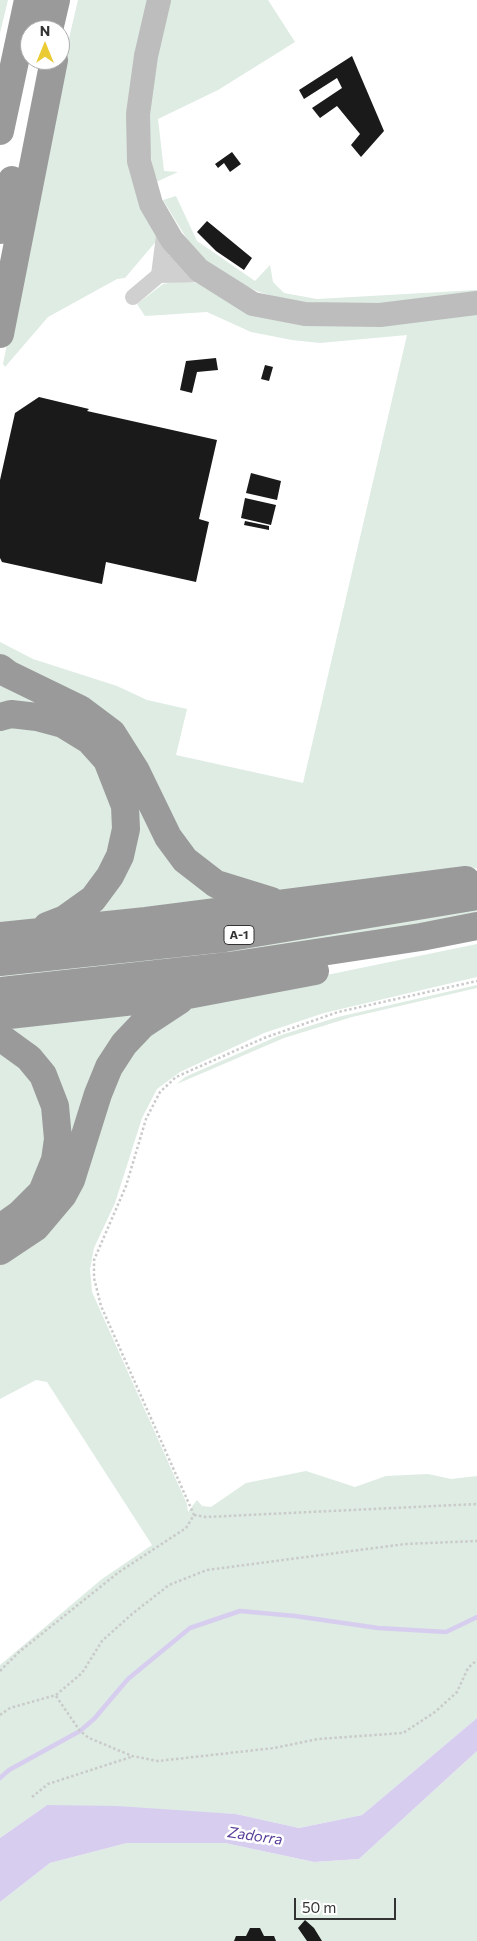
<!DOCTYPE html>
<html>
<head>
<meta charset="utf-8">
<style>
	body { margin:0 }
	#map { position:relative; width:477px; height:1941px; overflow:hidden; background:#fff; font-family:Commissioner,sans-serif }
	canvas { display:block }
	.north { position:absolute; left:20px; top:20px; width:50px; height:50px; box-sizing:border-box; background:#fff; border:1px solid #adadad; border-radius:50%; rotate:0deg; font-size:14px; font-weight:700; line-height:20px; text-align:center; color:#333 }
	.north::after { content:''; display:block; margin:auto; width:18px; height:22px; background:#ebcb34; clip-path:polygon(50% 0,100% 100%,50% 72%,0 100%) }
	.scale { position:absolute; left:294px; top:1898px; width:102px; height:22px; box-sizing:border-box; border:2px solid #333; border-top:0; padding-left:6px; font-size:15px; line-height:18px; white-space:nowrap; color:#333; -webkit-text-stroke:4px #fff; paint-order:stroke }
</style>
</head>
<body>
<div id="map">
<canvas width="477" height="1941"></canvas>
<div class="north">N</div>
<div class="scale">50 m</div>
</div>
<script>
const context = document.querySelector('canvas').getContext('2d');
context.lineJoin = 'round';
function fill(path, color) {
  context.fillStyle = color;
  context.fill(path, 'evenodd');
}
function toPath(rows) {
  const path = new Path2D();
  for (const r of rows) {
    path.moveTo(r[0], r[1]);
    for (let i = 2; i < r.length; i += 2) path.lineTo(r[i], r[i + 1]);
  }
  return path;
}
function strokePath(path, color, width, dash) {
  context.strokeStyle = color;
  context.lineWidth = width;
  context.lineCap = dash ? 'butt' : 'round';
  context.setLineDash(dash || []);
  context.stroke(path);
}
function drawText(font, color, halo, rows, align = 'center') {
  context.font = font + ' Commissioner,sans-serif';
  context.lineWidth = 5;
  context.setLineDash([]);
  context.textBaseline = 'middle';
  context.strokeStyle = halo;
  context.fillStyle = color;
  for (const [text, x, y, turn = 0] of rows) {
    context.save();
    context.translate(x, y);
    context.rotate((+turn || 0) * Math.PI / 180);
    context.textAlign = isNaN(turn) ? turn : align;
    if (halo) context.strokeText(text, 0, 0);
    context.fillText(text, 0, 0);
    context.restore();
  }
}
fill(toPath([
	[0,0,8,0,0,33],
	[78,0,152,0,134,80,158,239,125,278,117,279,48,317,5,367,3,364,63,64],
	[169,0,268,0,295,42,218,90,158,119,164,171,178,172,156,182,148,143,147,105],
	[176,196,197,241,255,281,270,265,273,282,284,293,317,299,477,290,477,296,347,307,289,301,259,292,230,279,207,262,190,244,163,200],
	[180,281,199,283,240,306,477,311,477,868,300,891,276,892,222,877,0,658,0,642,33,659,117,686,147,700,187,709,176,755,303,783,407,335,320,343,292,340,251,332,207,312,145,316,137,304,163,284],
	[0,677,69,709,95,725,125,760,155,825,170,849,186,869,204,885,231,901,80,920,112,886,130,849,132,823,129,791,121,771,110,754,94,737,78,725,59,715,38,708,13,707,0,709],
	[23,723,72,739,111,784,117,829,103,871,67,905,37,919,0,927,0,724],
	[477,906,477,915,272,951,0,981,0,972],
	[477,944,477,977,324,1013,264,1033,180,1072,157,1089,142,1118,115,1203,94,1248,90,1269,92,1292,187,1504,188,1512,197,1500,202,1506,211,1507,246,1483,306,1471,355,1487,386,1476,428,1474,451,1479,477,1476,477,1718,362,1815,299,1828,236,1814,47,1805,0,1838,0,1665,102,1579,152,1545,47,1382,36,1380,0,1399,0,1261,128,1051,165,1019,220,997],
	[477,985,477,988,352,1017,284,1038,177,1084,185,1077,278,1036,338,1017],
	[148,1009,67,1169,66,1140,0,1029],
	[0,1049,18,1062,45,1102,48,1135,35,1184,0,1217],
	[477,1751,477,1941,0,1941,0,1902,50,1863,127,1843,225,1843,314,1862,359,1859]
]), '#deece3');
fill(toPath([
	[477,1718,477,1751,359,1859,314,1862,225,1843,127,1843,50,1863,0,1902,0,1838,47,1805,117,1806,236,1814,299,1828,362,1815]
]), '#d7ceef');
strokePath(toPath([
	[0,1778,9,1770,80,1731,94,1719,128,1679,190,1628,240,1611,295,1616,378,1628,446,1632,477,1617]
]), '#d7ceef', 4.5);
fill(toPath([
	[352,56,384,131,361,157,351,145,360,134,337,106,320,118,312,108,342,88,337,78,304,99,299,90],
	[232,152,241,164,230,172,224,163,218,168,215,164],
	[207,221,252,258,244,270,216,251,197,232],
	[216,358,218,370,197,372,192,393,180,390,186,361],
	[265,365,273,367,269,381,261,379],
	[39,397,89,409,87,411,217,440,199,519,209,522,196,582,106,562,102,584,2,562,0,558,0,480,15,413],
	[251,473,281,481,277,500,246,493],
	[245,498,276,505,271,525,241,518],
	[245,521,269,526,269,530,244,525],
	[305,1920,314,1928,322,1941,307,1941,298,1928],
	[250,1928,260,1928,264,1936,274,1936,276,1941,234,1941,236,1936,246,1936]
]), '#1a1a1a');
strokePath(toPath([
	[194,1515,206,1517,477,1504],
	[0,1671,19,1652,119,1572,186,1528,194,1515,101,1306,94,1278,94,1260,126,1186,146,1119,160,1092,176,1077,264,1038,338,1012,477,981],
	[56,1696,80,1731,89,1738,132,1756,158,1761,274,1748,318,1739,403,1733,435,1712,457,1692,468,1668,477,1660],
	[0,1715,10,1708,56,1695,82,1673,102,1641,132,1614,169,1585,207,1570,405,1544,477,1541],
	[32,1797,48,1784,131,1757]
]), '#cacaca', 2.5, [2.5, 2.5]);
strokePath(toPath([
	[165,228,159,275,205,274],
	[133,297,184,254]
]), '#d0d0d0', 16);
strokePath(toPath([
	[159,0,146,56,138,114,139,161,151,204,172,240,199,270,253,304,305,314,380,315,477,303]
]), '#bdbdbd', 24);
strokePath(toPath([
	[49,30,56,0],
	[0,131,28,0],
	[0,230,12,180],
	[0,334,54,60],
	[0,668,8,674,80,709,112,733,136,771,168,837,185,860,216,884,271,901],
	[0,717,11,714,37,717,63,724,89,740,107,760,125,806,126,829,120,856,110,876,93,899,65,919,47,926],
	[0,936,146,921,466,880],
	[0,962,225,938,477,896],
	[0,991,229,966,421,937,477,926],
	[0,1016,188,995,315,971],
	[0,1037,29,1058,43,1075,55,1106,58,1139,55,1160,42,1192,20,1214,0,1228],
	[0,1251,36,1227,63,1195,71,1180,98,1094,109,1067,124,1044,142,1025,180,1000]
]), '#9a9a9a', 28);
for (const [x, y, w] of [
	[239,935,30]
]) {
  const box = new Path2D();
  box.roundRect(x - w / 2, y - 9.5, w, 19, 4);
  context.fillStyle = '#fff';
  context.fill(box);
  strokePath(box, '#333', 1);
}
drawText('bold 12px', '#333', null, [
	["A-1",239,935]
]);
drawText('italic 15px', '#573d99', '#fff', [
	["Zadorra",255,1836,8]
]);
</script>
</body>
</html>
